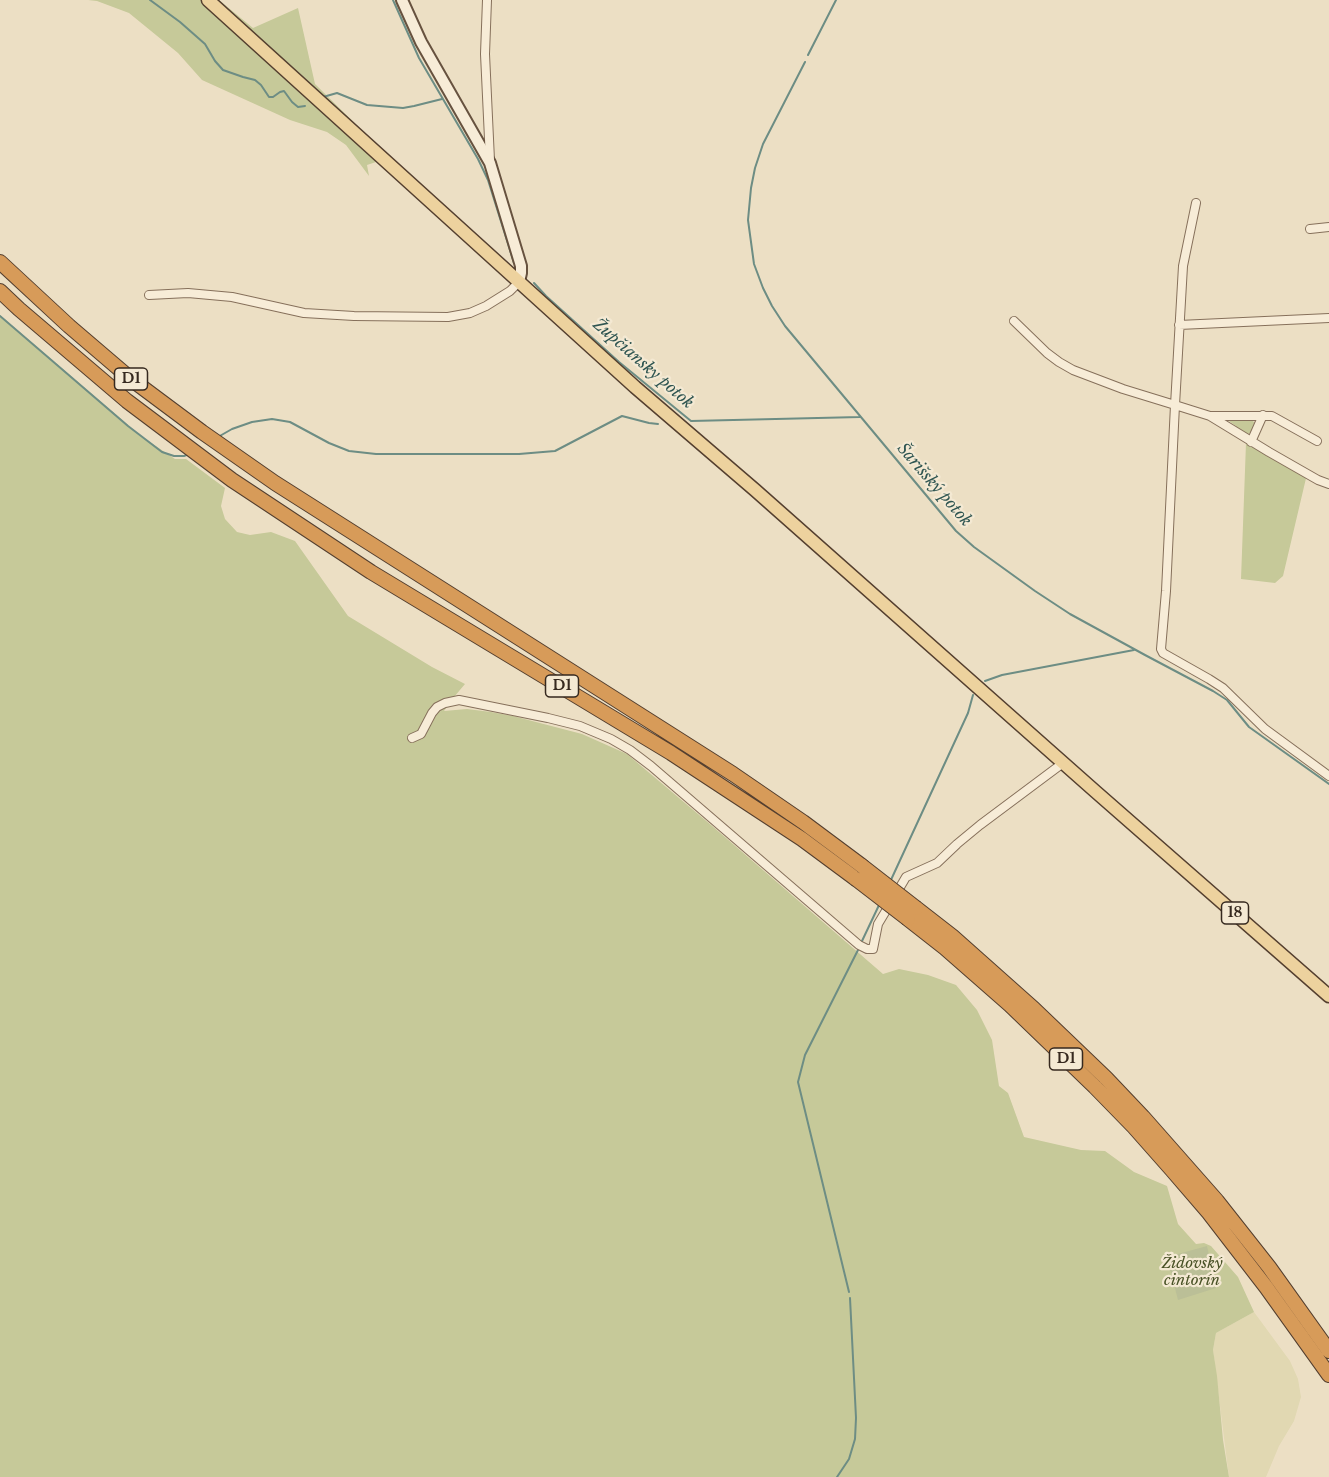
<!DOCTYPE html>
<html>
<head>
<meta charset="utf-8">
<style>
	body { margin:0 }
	canvas { display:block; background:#ecdfc4 }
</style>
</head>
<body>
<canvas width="1329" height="1477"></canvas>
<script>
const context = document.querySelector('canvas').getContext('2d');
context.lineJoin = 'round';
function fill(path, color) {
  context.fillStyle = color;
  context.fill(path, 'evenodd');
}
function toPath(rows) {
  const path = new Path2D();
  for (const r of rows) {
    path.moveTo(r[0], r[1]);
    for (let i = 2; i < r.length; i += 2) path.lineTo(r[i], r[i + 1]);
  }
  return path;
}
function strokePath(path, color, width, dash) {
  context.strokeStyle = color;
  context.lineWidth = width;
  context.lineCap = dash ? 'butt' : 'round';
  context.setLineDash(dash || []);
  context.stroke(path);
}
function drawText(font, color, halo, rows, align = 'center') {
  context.font = font + ' "Libre Baskerville",serif';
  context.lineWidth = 4.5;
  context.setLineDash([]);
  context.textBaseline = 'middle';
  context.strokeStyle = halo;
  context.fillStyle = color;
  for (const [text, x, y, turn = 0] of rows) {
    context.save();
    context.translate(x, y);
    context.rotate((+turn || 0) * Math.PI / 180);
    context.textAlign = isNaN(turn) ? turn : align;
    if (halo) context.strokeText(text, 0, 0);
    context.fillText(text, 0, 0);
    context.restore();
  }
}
fill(toPath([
	[1254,1312,1290,1361,1298,1379,1301,1397,1294,1421,1279,1446,1266,1477,1229,1477,1213,1350,1216,1333]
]), '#e1d8b2');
fill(toPath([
	[88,0,219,0,253,28,298,8,315,84,384,152,379,161,367,165,369,176,346,145,327,132,290,120,202,80,178,53,129,13,97,1],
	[0,315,141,436,175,459,186,459,225,488,221,506,225,519,237,532,250,535,271,532,295,541,348,616,432,667,465,684,454,697,444,711,467,709,491,712,513,716,582,734,627,754,711,825,883,974,899,969,928,975,956,985,977,1010,992,1040,999,1086,1008,1093,1024,1137,1081,1150,1105,1151,1134,1172,1167,1186,1178,1224,1196,1244,1204,1243,1211,1246,1238,1277,1254,1312,1216,1333,1213,1350,1217,1376,1223,1440,1229,1477,0,1477],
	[1249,418,1254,422,1255,425,1248,435,1235,431,1236,426,1226,419],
	[1252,442,1307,474,1283,576,1275,583,1241,579,1246,443]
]), '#c6c999');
fill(toPath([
	[1207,1246,1216,1288,1178,1300,1167,1257]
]), '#bbbf97');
strokePath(toPath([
	[150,0,180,22,205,44,215,61,223,70,243,77,255,80,261,85,269,97,273,97,280,92,284,91,292,102,298,107,305,106],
	[393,0,419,58,478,159,488,180,514,263],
	[808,55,836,0],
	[805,62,763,144,755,168,751,188,748,220,754,264,763,288,772,306,785,326,956,531,974,547,1035,591,1070,614,1145,655,1213,691,1227,700,1249,727,1329,784],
	[323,97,337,93,367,105,403,108,414,106,442,99],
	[534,283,546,296,619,362,691,421,860,417],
	[0,316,128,426,162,452,174,456,184,456,189,454],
	[218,437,232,429,252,422,272,419,290,422,329,443,349,451,376,454,519,454,555,451,622,416,649,423,658,424],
	[985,681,1002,675,1134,650],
	[890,882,968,713,973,695],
	[862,941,880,903],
	[849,1292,798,1082,805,1055,858,950],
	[837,1477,849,1459,855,1439,856,1418,850,1298]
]), '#6d8d84', 2);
const street = toPath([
	[487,0,485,54,490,160],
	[1310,229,1329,227],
	[149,295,188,293,232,297,304,313,354,316,448,317,470,313,486,306,510,291,519,282],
	[1014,321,1047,353,1059,362,1073,370,1123,389,1175,405,1183,266,1196,203],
	[1179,325,1329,318],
	[1211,416,1272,416,1317,441],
	[1251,442,1263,415],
	[1329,484,1318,480,1269,452,1210,416,1175,405,1166,591,1161,649,1163,653,1209,679,1223,688,1265,729,1329,776],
	[412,738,421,734,432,713,437,707,445,703,459,700,548,718,580,726,611,739,630,750,651,766,859,945,867,949,873,949,878,924,890,904],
	[896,894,906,877,937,863,957,844,980,825,1063,763]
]);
const secondary = toPath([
	[402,0,421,42,490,163,521,266,521,273,519,282]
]);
const primary = toPath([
	[208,0,635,387,755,490,1096,792,1329,996]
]);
const highway = toPath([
	[0,262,69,326,131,379,202,432,275,483,733,774,803,822,862,866],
	[0,291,19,309,127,401,232,480,371,572,671,753,802,839,856,879],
	[916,908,952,936,1034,1009,1106,1078,1143,1117,1217,1201,1269,1267,1329,1351],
	[908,919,945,948,1010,1005,1095,1087,1134,1127,1172,1170,1209,1213,1266,1287,1329,1375]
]);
strokePath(street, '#86705b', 10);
strokePath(secondary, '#67523f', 14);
strokePath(primary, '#543f2f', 15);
strokePath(highway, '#543f2f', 16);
strokePath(street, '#f7ecd7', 8);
strokePath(secondary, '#f7ecd7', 10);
strokePath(primary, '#edd29e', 12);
strokePath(highway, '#d79b59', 14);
const highwayBridge = toPath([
	[862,866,916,908],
	[856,879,908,919]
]);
strokePath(highwayBridge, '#543f2f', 16, []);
strokePath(highwayBridge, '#d79b59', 14);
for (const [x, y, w] of [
	[131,379,33],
	[562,686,33],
	[1235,913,27],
	[1066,1059,33]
]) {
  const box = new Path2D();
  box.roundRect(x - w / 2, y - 11, w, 22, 4.5);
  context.fillStyle = '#f4e9d3';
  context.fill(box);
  strokePath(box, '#36291f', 1.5);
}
drawText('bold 14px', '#36291f', null, [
	["D1",131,379],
	["D1",562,686],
	["18",1235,913],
	["D1",1066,1059]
]);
drawText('italic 15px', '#495226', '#f4e9d3', [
	["Židovský",1192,1264],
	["cintorín",1192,1281]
]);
drawText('italic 16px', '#2f5551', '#f4e9d3', [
	["Župčiansky potok",643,364,41],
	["Šarišský potok",934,485,49]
]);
</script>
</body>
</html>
